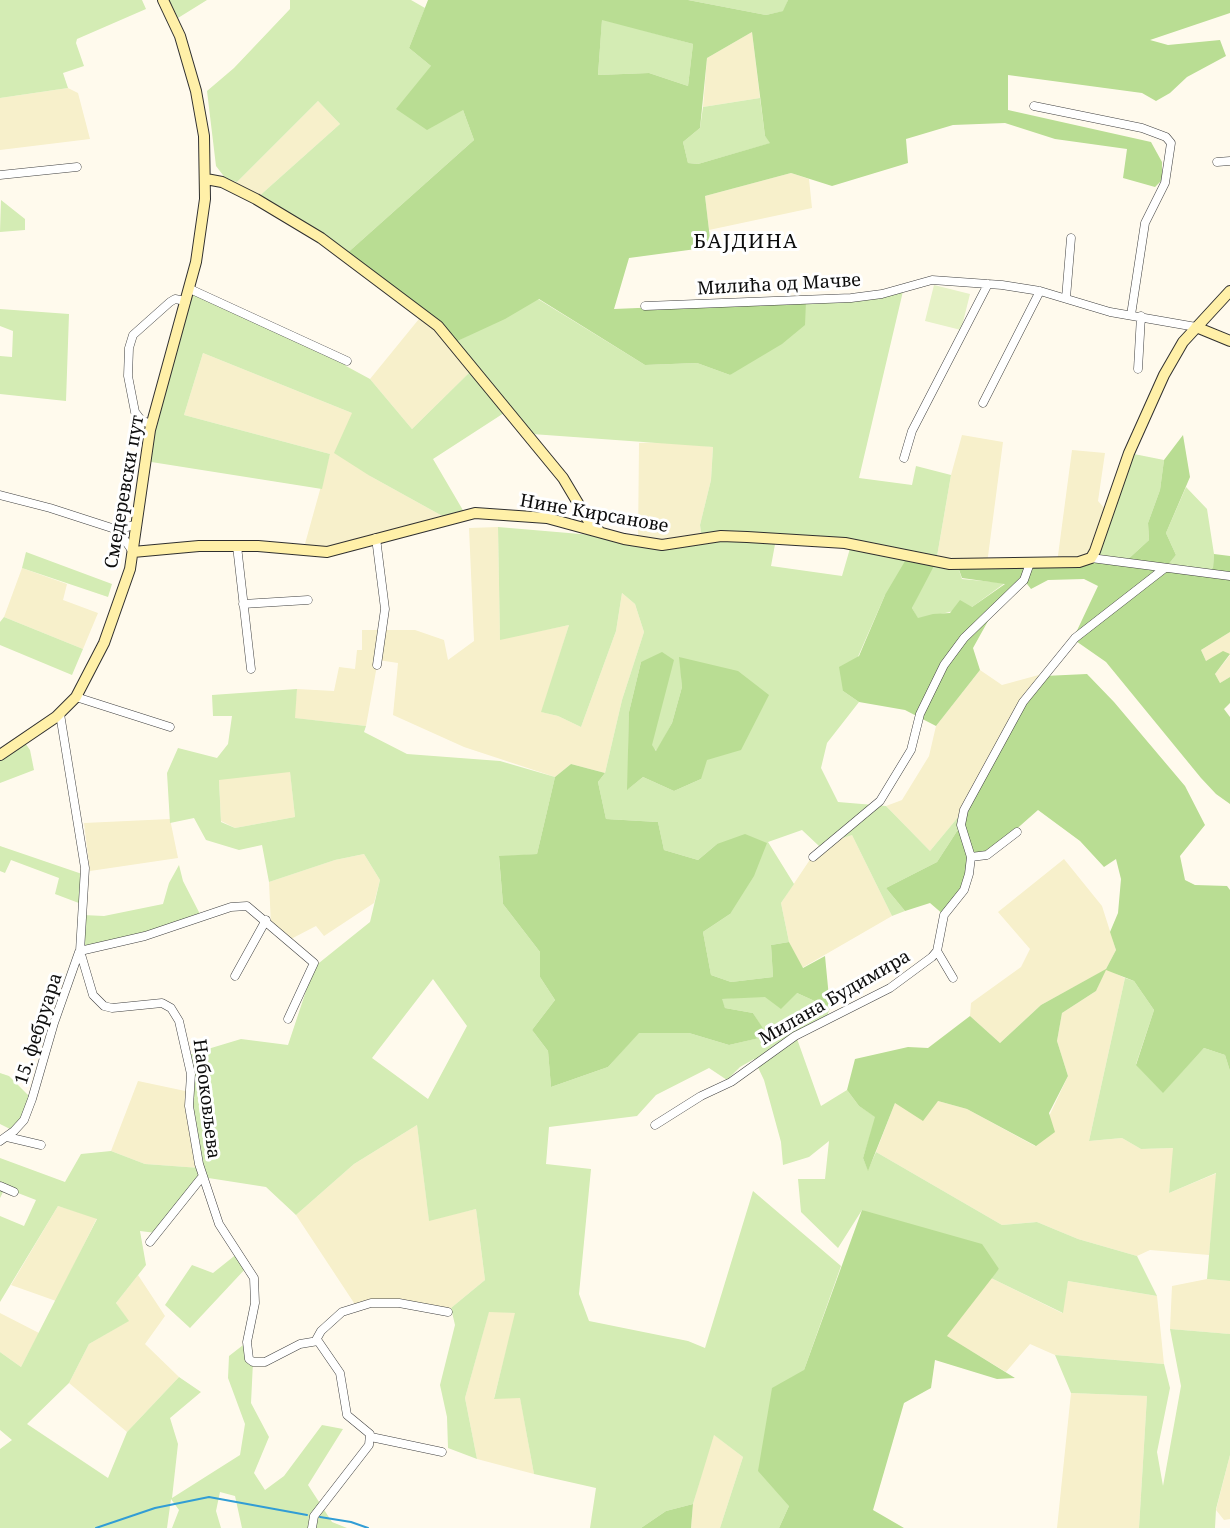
<!DOCTYPE html>
<html>
<head>
<meta charset="utf-8">
<style>
	body { margin:0 }
	canvas { display:block; background:#fffaed }
</style>
</head>
<body>
<canvas width="1230" height="1528"></canvas>
<script>
const context = document.querySelector('canvas').getContext('2d');
context.lineJoin = 'round';
function fill(path, color) {
  context.fillStyle = color;
  context.fill(path, 'evenodd');
}
function toPath(rows) {
  const path = new Path2D();
  for (const r of rows) {
    path.moveTo(r[0], r[1]);
    for (let i = 2; i < r.length; i += 2) path.lineTo(r[i], r[i + 1]);
  }
  return path;
}
function strokePath(path, color, width, dash) {
  context.strokeStyle = color;
  context.lineWidth = width;
  context.lineCap = dash ? 'butt' : 'round';
  context.setLineDash(dash || []);
  context.stroke(path);
}
function drawText(font, color, halo, rows, align = 'center') {
  context.font = font + ' "Noto Serif",serif';
  context.lineWidth = 6;
  context.setLineDash([]);
  context.textBaseline = 'middle';
  context.strokeStyle = halo;
  context.fillStyle = color;
  for (const [text, x, y, turn = 0] of rows) {
    context.save();
    context.translate(x, y);
    context.rotate((+turn || 0) * Math.PI / 180);
    context.textAlign = isNaN(turn) ? turn : align;
    if (halo) context.strokeText(text, 0, 0);
    context.fillText(text, 0, 0);
    context.restore();
  }
}
fill(toPath([
	[752,32,760,98,703,107,707,58],
	[68,88,78,93,90,139,0,150,0,98],
	[318,101,340,124,256,199,222,182,237,182],
	[791,173,809,179,812,208,709,230,705,196],
	[423,314,474,368,412,429,370,379],
	[203,353,352,413,370,476,446,518,341,549,303,551,330,454,184,415],
	[962,435,1003,442,987,564,936,562,951,475],
	[665,442,713,447,711,480,700,525,702,539,638,541,639,443],
	[1072,450,1105,453,1098,501,1107,511,1091,558,1057,563],
	[498,527,500,639,569,625,542,712,558,716,581,727,616,631,622,593,635,604,644,632,622,700,605,773,571,764,555,777,464,747,393,715,398,663,378,660,366,726,294,718,297,689,334,691,339,667,355,669,357,650,362,650,362,630,415,630,444,640,448,660,474,641,469,528],
	[22,568,67,584,63,600,98,613,83,649,4,617],
	[1230,632,1230,654,1206,661,1201,650],
	[1230,655,1230,677,1220,683,1215,674],
	[980,670,1002,685,1046,673,964,810,930,851,886,806,902,800,929,756,936,726],
	[290,771,295,817,235,828,221,821,219,779],
	[170,819,178,858,90,871,84,823],
	[852,835,892,916,802,968,789,942,781,903,819,846],
	[364,854,380,880,374,903,324,936,316,926,289,940,271,925,269,882,335,860],
	[1064,859,1102,906,1116,950,1106,969,1125,978,1089,1141,1122,1138,1141,1149,1174,1148,1169,1193,1217,1173,1209,1255,1150,1250,1137,1256,1078,1239,1037,1222,1002,1225,876,1152,895,1103,938,1101,967,1109,1035,1146,1068,1076,1057,1041,1062,1013,1096,991,1105,970,1041,1005,1000,1043,970,1016,971,1003,1021,967,1030,949,998,912],
	[138,1081,190,1092,200,1168,145,1164,111,1151],
	[417,1125,429,1220,476,1209,485,1280,451,1308,356,1306,296,1215,354,1164],
	[58,1206,97,1218,56,1301,11,1285],
	[138,1275,165,1316,145,1344,179,1377,127,1432,69,1383,89,1344,128,1321,116,1303],
	[991,1278,1062,1313,1068,1281,1157,1296,1164,1364,1055,1355,1030,1344,1006,1372,946,1336],
	[1207,1279,1230,1281,1230,1334,1170,1329,1172,1286],
	[489,1311,516,1313,494,1398,520,1397,534,1474,477,1459,465,1398],
	[0,1313,39,1333,21,1367,0,1352],
	[1071,1393,1147,1396,1139,1528,1057,1528],
	[713,1434,743,1457,720,1528,691,1528,693,1504],
	[1230,1455,1230,1519,1224,1520,1216,1510]
]), '#f7f0cb');
fill(toPath([
	[0,0,142,0,146,9,77,39,76,43,84,66,63,73,68,88,0,98],
	[169,0,207,0,178,18],
	[290,0,411,0,425,8,409,48,431,66,463,110,474,140,344,256,256,199,340,124,318,101,237,182,226,179,216,166,207,91,234,68,290,9],
	[688,0,788,0,784,11,766,15],
	[602,19,693,44,688,86,649,73,598,75],
	[760,98,765,136,771,143,698,164,688,163,683,142,700,128,703,107],
	[1,200,25,219,25,230,0,232],
	[904,287,859,478,912,485,916,466,951,475,936,562,957,564,962,579,1005,583,972,607,918,619,912,608,921,589,885,595,843,691,859,702,827,743,821,768,838,802,886,806,930,851,964,810,961,825,937,862,886,888,905,911,892,916,852,835,819,846,802,830,768,842,794,884,781,903,789,942,771,945,773,977,731,982,711,975,703,932,730,914,717,844,698,860,664,850,658,822,606,819,598,782,605,773,622,700,644,632,635,604,622,593,616,631,581,727,558,716,541,712,569,625,500,640,498,527,639,539,662,545,702,539,700,525,711,480,713,447,532,434,504,413,433,459,464,512,446,518,370,476,334,453,352,413,203,353,184,415,330,454,322,489,145,461,190,289,347,361,346,366,370,379,412,429,474,368,453,343,538,299,645,365,697,363,730,375,806,301],
	[776,539,851,545,842,576,771,566],
	[680,657,701,779,674,791,643,777,628,789,629,712,641,662,673,660,651,746,657,751,672,723,682,687],
	[0,309,69,314,66,401,0,394,0,356,12,357,13,331,0,326],
	[1129,453,1164,460,1160,490,1148,523,1149,540,1125,562,1091,558],
	[1186,487,1207,509,1214,554,1213,569,1207,573,1165,568,1176,555,1166,533],
	[26,552,112,584,108,597,22,568],
	[4,617,83,649,72,675,0,645,0,622],
	[297,689,295,718,366,726,364,732,407,754,500,761,555,777,537,854,499,857,503,904,540,952,540,977,555,1000,532,1030,548,1051,551,1087,608,1067,638,1033,689,1033,729,1045,767,1036,753,1013,725,1008,721,999,797,993,830,1008,826,1019,796,1036,821,1106,847,1090,859,1106,876,1117,863,1158,868,1170,876,1152,1002,1225,1037,1222,1078,1239,1137,1256,1157,1296,1068,1281,1063,1313,991,1278,999,1269,862,1210,838,1248,801,1212,798,1179,825,1179,829,1141,809,1157,783,1165,781,1142,764,1080,754,1059,740,1067,727,1080,709,1068,656,1095,637,1116,549,1127,546,1164,591,1169,579,1294,589,1321,688,1341,705,1348,753,1191,841,1266,804,1370,789,1506,779,1528,720,1528,743,1457,714,1435,693,1504,666,1511,641,1528,590,1528,596,1488,534,1474,520,1398,494,1399,515,1313,489,1312,465,1398,477,1459,448,1448,447,1417,440,1385,455,1325,451,1308,485,1280,476,1209,429,1221,417,1125,354,1164,296,1215,266,1187,202,1177,156,1233,140,1231,146,1265,116,1303,129,1321,89,1344,69,1383,27,1424,108,1478,127,1432,179,1377,201,1392,170,1418,178,1444,172,1498,240,1455,245,1424,228,1378,229,1356,247,1342,253,1362,251,1403,269,1437,254,1473,265,1490,284,1476,322,1425,343,1429,308,1485,332,1522,347,1528,242,1528,235,1496,220,1492,216,1511,221,1528,172,1528,179,1510,171,1499,167,1528,0,1528,0,1449,12,1440,0,1430,0,1352,21,1367,97,1219,58,1206,0,1302,0,1216,24,1226,36,1200,5,1188,0,1198,0,1158,65,1182,81,1154,111,1151,145,1164,200,1168,194,1145,188,1055,241,1039,288,1045,314,967,370,922,380,880,364,854,335,860,269,882,262,845,239,850,206,840,194,818,170,823,167,773,178,748,217,758,228,744,232,716,213,716,212,695],
	[290,772,295,817,235,828,221,822,219,780],
	[433,979,467,1026,428,1099,372,1058],
	[23,740,30,750,34,770,0,783,0,755],
	[0,846,85,875,84,905,55,894,59,878,11,860,5,873,0,871],
	[179,865,183,881,202,918,80,951,83,915,104,916,163,904,169,883],
	[1125,978,1134,981,1154,1010,1136,1064,1163,1092,1204,1048,1225,1055,1230,1071,1230,1281,1207,1279,1216,1173,1169,1193,1173,1148,1141,1149,1122,1138,1089,1141],
	[0,1073,9,1076,32,1099,14,1131,0,1124],
	[238,1253,247,1267,190,1328,165,1305,192,1265,213,1273],
	[1170,1329,1230,1334,1230,1455,1216,1509,1215,1528,1139,1528,1147,1396,1071,1393,1055,1355,1164,1364,1170,1388,1157,1452,1163,1486,1181,1386]
]), '#d4ecb4');
fill(toPath([
	[428,0,688,0,766,15,783,11,788,0,1230,0,1230,13,1150,40,1168,45,1220,40,1226,56,1187,77,1170,93,1156,101,1142,93,1008,75,1008,110,1151,142,1162,162,1162,180,1155,187,1123,178,1127,149,1055,139,1005,123,953,125,906,139,908,163,832,186,791,173,705,196,711,247,629,258,614,309,806,301,805,325,782,344,730,375,697,363,645,365,539,299,505,319,453,343,344,256,474,140,463,110,427,130,396,109,431,66,409,48],
	[602,20,693,44,688,86,649,73,598,75],
	[752,32,765,136,770,143,698,164,688,163,683,142,700,128,707,58],
	[1183,435,1190,477,1166,533,1176,555,1162,572,1176,570,1207,573,1213,568,1214,554,1230,556,1230,632,1201,650,1206,661,1223,651,1230,654,1215,674,1220,683,1230,677,1230,703,1224,709,1230,717,1230,804,1216,794,1201,778,1106,662,1073,639,1098,586,1084,579,1048,580,1031,589,1024,580,998,603,973,648,980,670,936,726,905,710,859,702,843,691,839,667,859,656,885,595,908,556,936,562,912,608,918,618,933,614,950,613,960,600,972,607,1005,584,962,578,957,564,1087,560,1125,562,1149,540,1148,523,1160,490,1164,460],
	[662,652,674,660,652,745,656,751,672,723,682,687,679,657,738,671,769,695,741,750,707,760,701,779,674,791,643,777,627,790,629,712,641,662],
	[1087,674,1114,702,1185,786,1205,825,1180,856,1185,880,1195,885,1227,886,1230,890,1230,1071,1225,1055,1204,1048,1163,1093,1136,1065,1154,1010,1134,981,1106,970,1096,991,1062,1013,1057,1041,1068,1076,1049,1113,1055,1132,1036,1146,967,1109,938,1101,923,1121,895,1103,868,1171,863,1158,875,1117,859,1106,847,1090,855,1059,908,1047,928,1048,970,1016,1000,1043,1041,1005,1106,969,1116,950,1110,932,1118,913,1121,879,1116,859,1104,867,1080,841,1038,810,987,855,971,857,964,890,944,915,930,903,905,911,886,888,937,862,961,825,971,793,1044,676],
	[571,764,605,773,598,782,606,819,658,822,664,850,698,860,717,844,745,834,767,843,754,876,730,914,703,932,711,975,731,982,773,977,771,945,789,942,803,968,825,956,830,1008,797,993,781,1009,765,997,722,999,725,1008,753,1013,768,1036,729,1045,689,1033,639,1033,608,1067,551,1087,548,1051,532,1030,555,1000,540,977,540,952,503,904,499,856,537,854,555,777],
	[862,1210,982,1244,999,1269,947,1336,1015,1378,997,1379,935,1360,931,1388,904,1403,873,1510,904,1528,779,1528,789,1506,758,1471,772,1388,804,1370],
	[693,1504,691,1528,641,1528,666,1511]
]), '#b9dd93');
fill(toPath([
	[934,285,970,294,961,330,925,321]
]), '#e6f2c7');
strokePath(toPath([
	[320,1517,351,1522,368,1528],
	[96,1528,155,1508,209,1497,307,1515]
]), '#319dd5', 2);
const street = toPath([
	[1034,106,1142,128,1166,137,1171,143,1165,183,1145,223,1131,315],
	[1217,162,1230,161],
	[0,175,77,167],
	[190,289,347,361],
	[1066,298,1071,238],
	[645,306,851,298,882,294,932,280,1002,285,1040,291,1110,312,1196,327],
	[1138,369,1141,316],
	[983,403,1040,291],
	[152,425,141,420,135,412,128,376,129,348,133,335,170,302,175,299,186,301],
	[904,458,912,431,988,284],
	[0,495,50,508,118,530,137,524],
	[118,530,133,552],
	[376,538,385,609,377,665],
	[237,546,251,669],
	[1091,558,1230,576],
	[243,604,308,600],
	[76,697,170,727],
	[60,714,85,868,80,951,93,995,104,1006,112,1008,162,1003,171,1008,179,1021,191,1074,189,1106,199,1164,219,1224,254,1278,255,1303,247,1342,249,1359,253,1362,265,1362,300,1344,318,1341,340,1373,347,1415,370,1434,369,1445,314,1516,312,1528],
	[813,857,880,801,911,750,920,714,944,665,964,638,1024,580,1030,563],
	[971,857,987,855,1017,832],
	[80,951,145,936,231,907,247,906,314,963,288,1019],
	[937,951,953,978],
	[235,976,266,920],
	[655,1125,701,1096,731,1082,795,1036,890,988,932,957,937,951,944,915,964,890,969,874,971,857,961,825,964,810,1023,702,1075,638,1165,568],
	[7,1137,41,1145],
	[0,1141,14,1131,24,1120,32,1099,54,1023,79,952],
	[0,1186,14,1192],
	[150,1242,202,1177],
	[316,1340,321,1331,342,1312,371,1303,399,1303,448,1312],
	[371,1437,442,1452]
]);
const secondary = toPath([
	[206,179,222,182,256,199,321,238,438,326,563,478,588,520,599,531],
	[1196,327,1230,341],
	[133,552,199,546,258,546,327,552,475,513,547,518,624,539,662,545,721,536,747,537,845,543,950,564,1079,562,1091,558,1095,551,1129,453,1164,375,1183,342,1230,291],
	[0,755,56,717,76,697,104,643,130,569,150,430,196,262,205,199,204,136,196,91,180,36,163,0]
]);
strokePath(street, '#404040', 9);
strokePath(secondary, '#2f2f2f', 12);
strokePath(street, '#fff', 8);
strokePath(secondary, '#fff0a8', 10);
drawText('18px', '#0d0d0d', '#fff', [
	["Милића од Мачве",779,285,-3],
	["Смедеревски пут",125,492,-80],
	["Нине Кирсанове",594,514,10],
	["Милана Будимира",835,998,-30],
	["15. фебруара",39,1029,-72],
	["Набоковљева",206,1099,83]
]);
context.letterSpacing = '1.5px';
drawText('20px', '#0d0d0d', '#fff', [
	["БАЈДИНА",746,242]
]);
context.letterSpacing = '0px';
</script>
</body>
</html>
